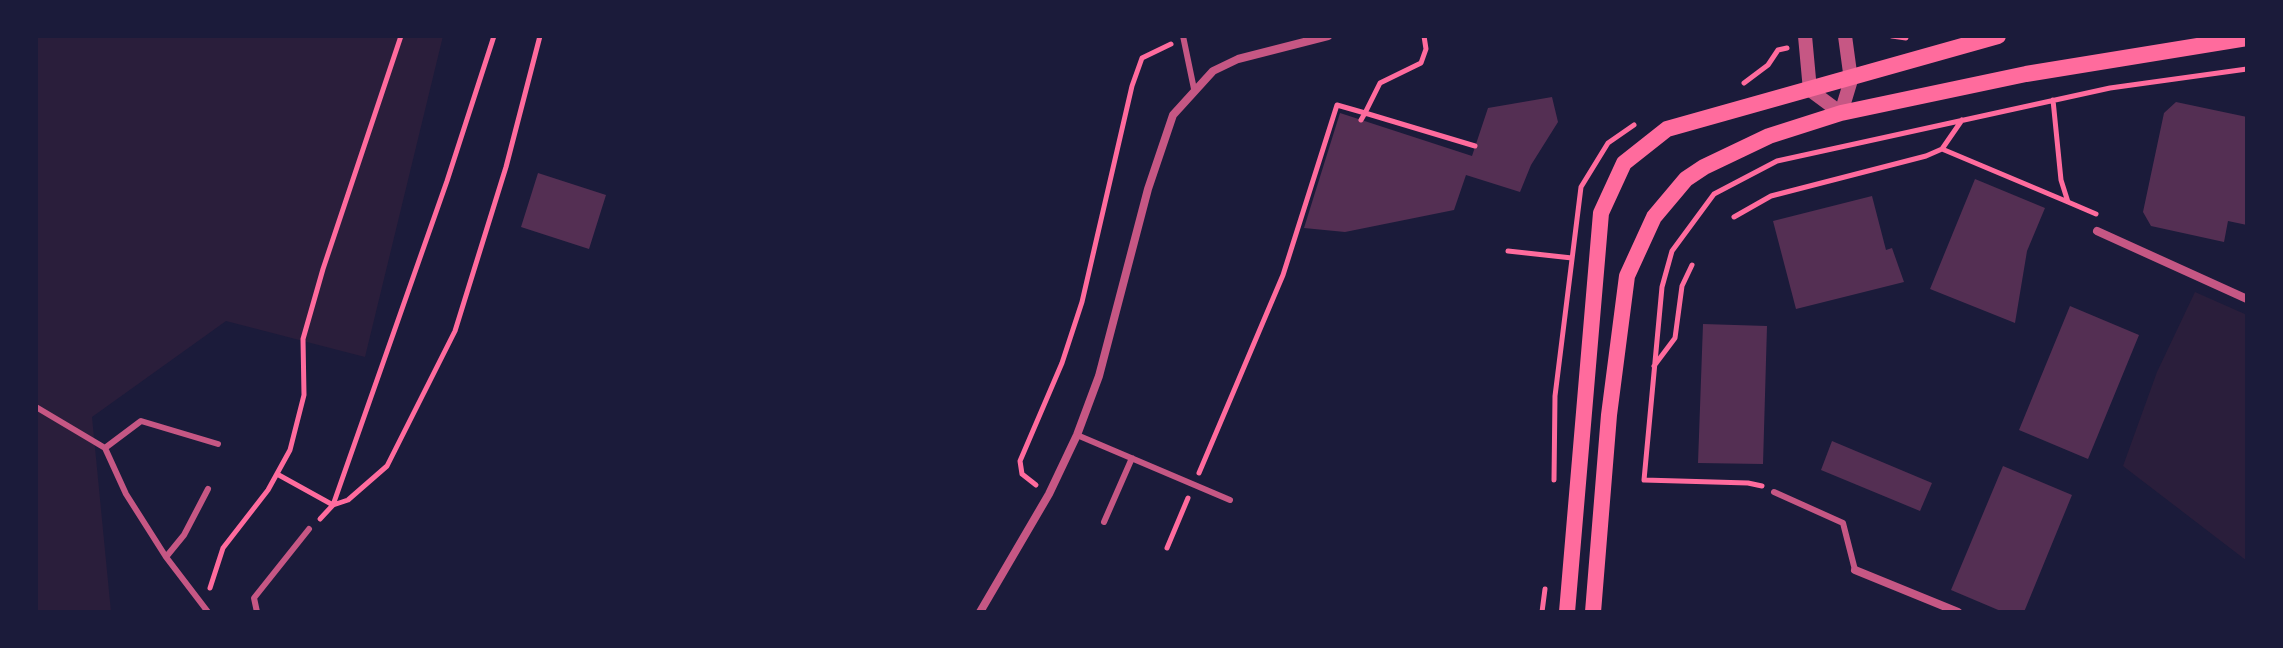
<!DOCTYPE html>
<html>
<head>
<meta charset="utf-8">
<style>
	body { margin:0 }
	#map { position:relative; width:2283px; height:648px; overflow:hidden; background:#1b1b3a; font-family:Poppins,sans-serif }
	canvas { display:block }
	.frame { position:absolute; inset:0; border:38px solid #1b1b3a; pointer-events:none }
</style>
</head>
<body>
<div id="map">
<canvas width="2283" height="648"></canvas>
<div class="frame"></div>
</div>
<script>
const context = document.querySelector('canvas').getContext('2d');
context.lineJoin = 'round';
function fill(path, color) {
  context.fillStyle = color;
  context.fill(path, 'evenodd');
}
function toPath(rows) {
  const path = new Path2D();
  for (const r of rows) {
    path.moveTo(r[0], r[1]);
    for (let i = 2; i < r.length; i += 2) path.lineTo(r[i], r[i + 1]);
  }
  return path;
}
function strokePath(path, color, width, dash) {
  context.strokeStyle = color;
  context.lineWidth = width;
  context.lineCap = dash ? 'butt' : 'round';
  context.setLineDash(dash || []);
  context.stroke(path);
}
fill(toPath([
	[36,36,443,36,365,357,226,321,92,417,111,612,36,612],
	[2195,292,2247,315,2247,561,2123,466,2157,372]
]), '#2a1e3b');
fill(toPath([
	[1552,97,1558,122,1531,165,1520,192,1466,175,1454,210,1345,232,1304,228,1340,113,1472,156,1488,108],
	[2176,102,2247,117,2247,225,2228,221,2224,242,2151,226,2143,212,2164,113],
	[538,173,606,195,589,249,521,227],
	[1975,179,2045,208,2027,251,2015,323,1930,289],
	[1872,196,1886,250,1892,248,1904,282,1796,309,1773,221],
	[2070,306,2139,335,2088,459,2019,430],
	[1703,324,1767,326,1763,464,1698,463],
	[1832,441,1932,483,1920,511,1821,470],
	[2003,466,2072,495,2024,612,2003,612,1951,590]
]), '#542f53');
strokePath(toPath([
	[1424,36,1426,49,1421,63,1380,83,1365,113,1475,146],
	[1892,36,1906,38],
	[1744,83,1768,65,1778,50,1787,48],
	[1942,149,2068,202,2061,180,2053,100],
	[2068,202,2096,214],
	[1734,217,1771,196,1926,156,1942,149,1962,120],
	[1508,251,1572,258],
	[1654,366,1675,338,1682,286,1692,265],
	[1199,473,1283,275,1337,105,1365,113,1361,120],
	[277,474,333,505,348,500,387,466,455,331,506,167,540,36],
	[1554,480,1555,396,1581,187,1608,143,1634,125],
	[1036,485,1022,474,1020,461,1062,363,1082,302,1132,86,1142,58,1171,44],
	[1762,486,1748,483,1644,480,1662,287,1672,251,1714,194,1777,161,2110,88,2247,69],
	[320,519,333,505,447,181,494,36],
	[1167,548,1188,498],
	[210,588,223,548,268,490,290,450,304,395,303,339,323,269,401,36],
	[1542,612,1545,589]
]), '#ff6b9d', 5);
strokePath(toPath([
	[1183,36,1194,89],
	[36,407,105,448,126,494,166,557,208,612],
	[1077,435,1230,500],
	[105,448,141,421,218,444],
	[1774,492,1843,523,1855,570],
	[1104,522,1132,458],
	[166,557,184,535,208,489],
	[257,612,254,598,309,529]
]), '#c65784', 6);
strokePath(toPath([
	[2097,231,2247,299],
	[1855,570,1958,612],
	[980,612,1049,494,1077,435,1099,376,1148,189,1173,115,1213,71,1238,59,1328,36]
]), '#c65784', 8);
strokePath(toPath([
	[1805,36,1810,90,1841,113,1851,80,1845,36]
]), '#c65784', 14);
strokePath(toPath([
	[1567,612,1601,213,1624,163,1667,129,1998,36],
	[1593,612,1609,415,1627,276,1654,217,1686,179,1704,167,1769,136,1841,113,2026,74,2247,38]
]), '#ff6b9d', 16);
</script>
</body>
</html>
